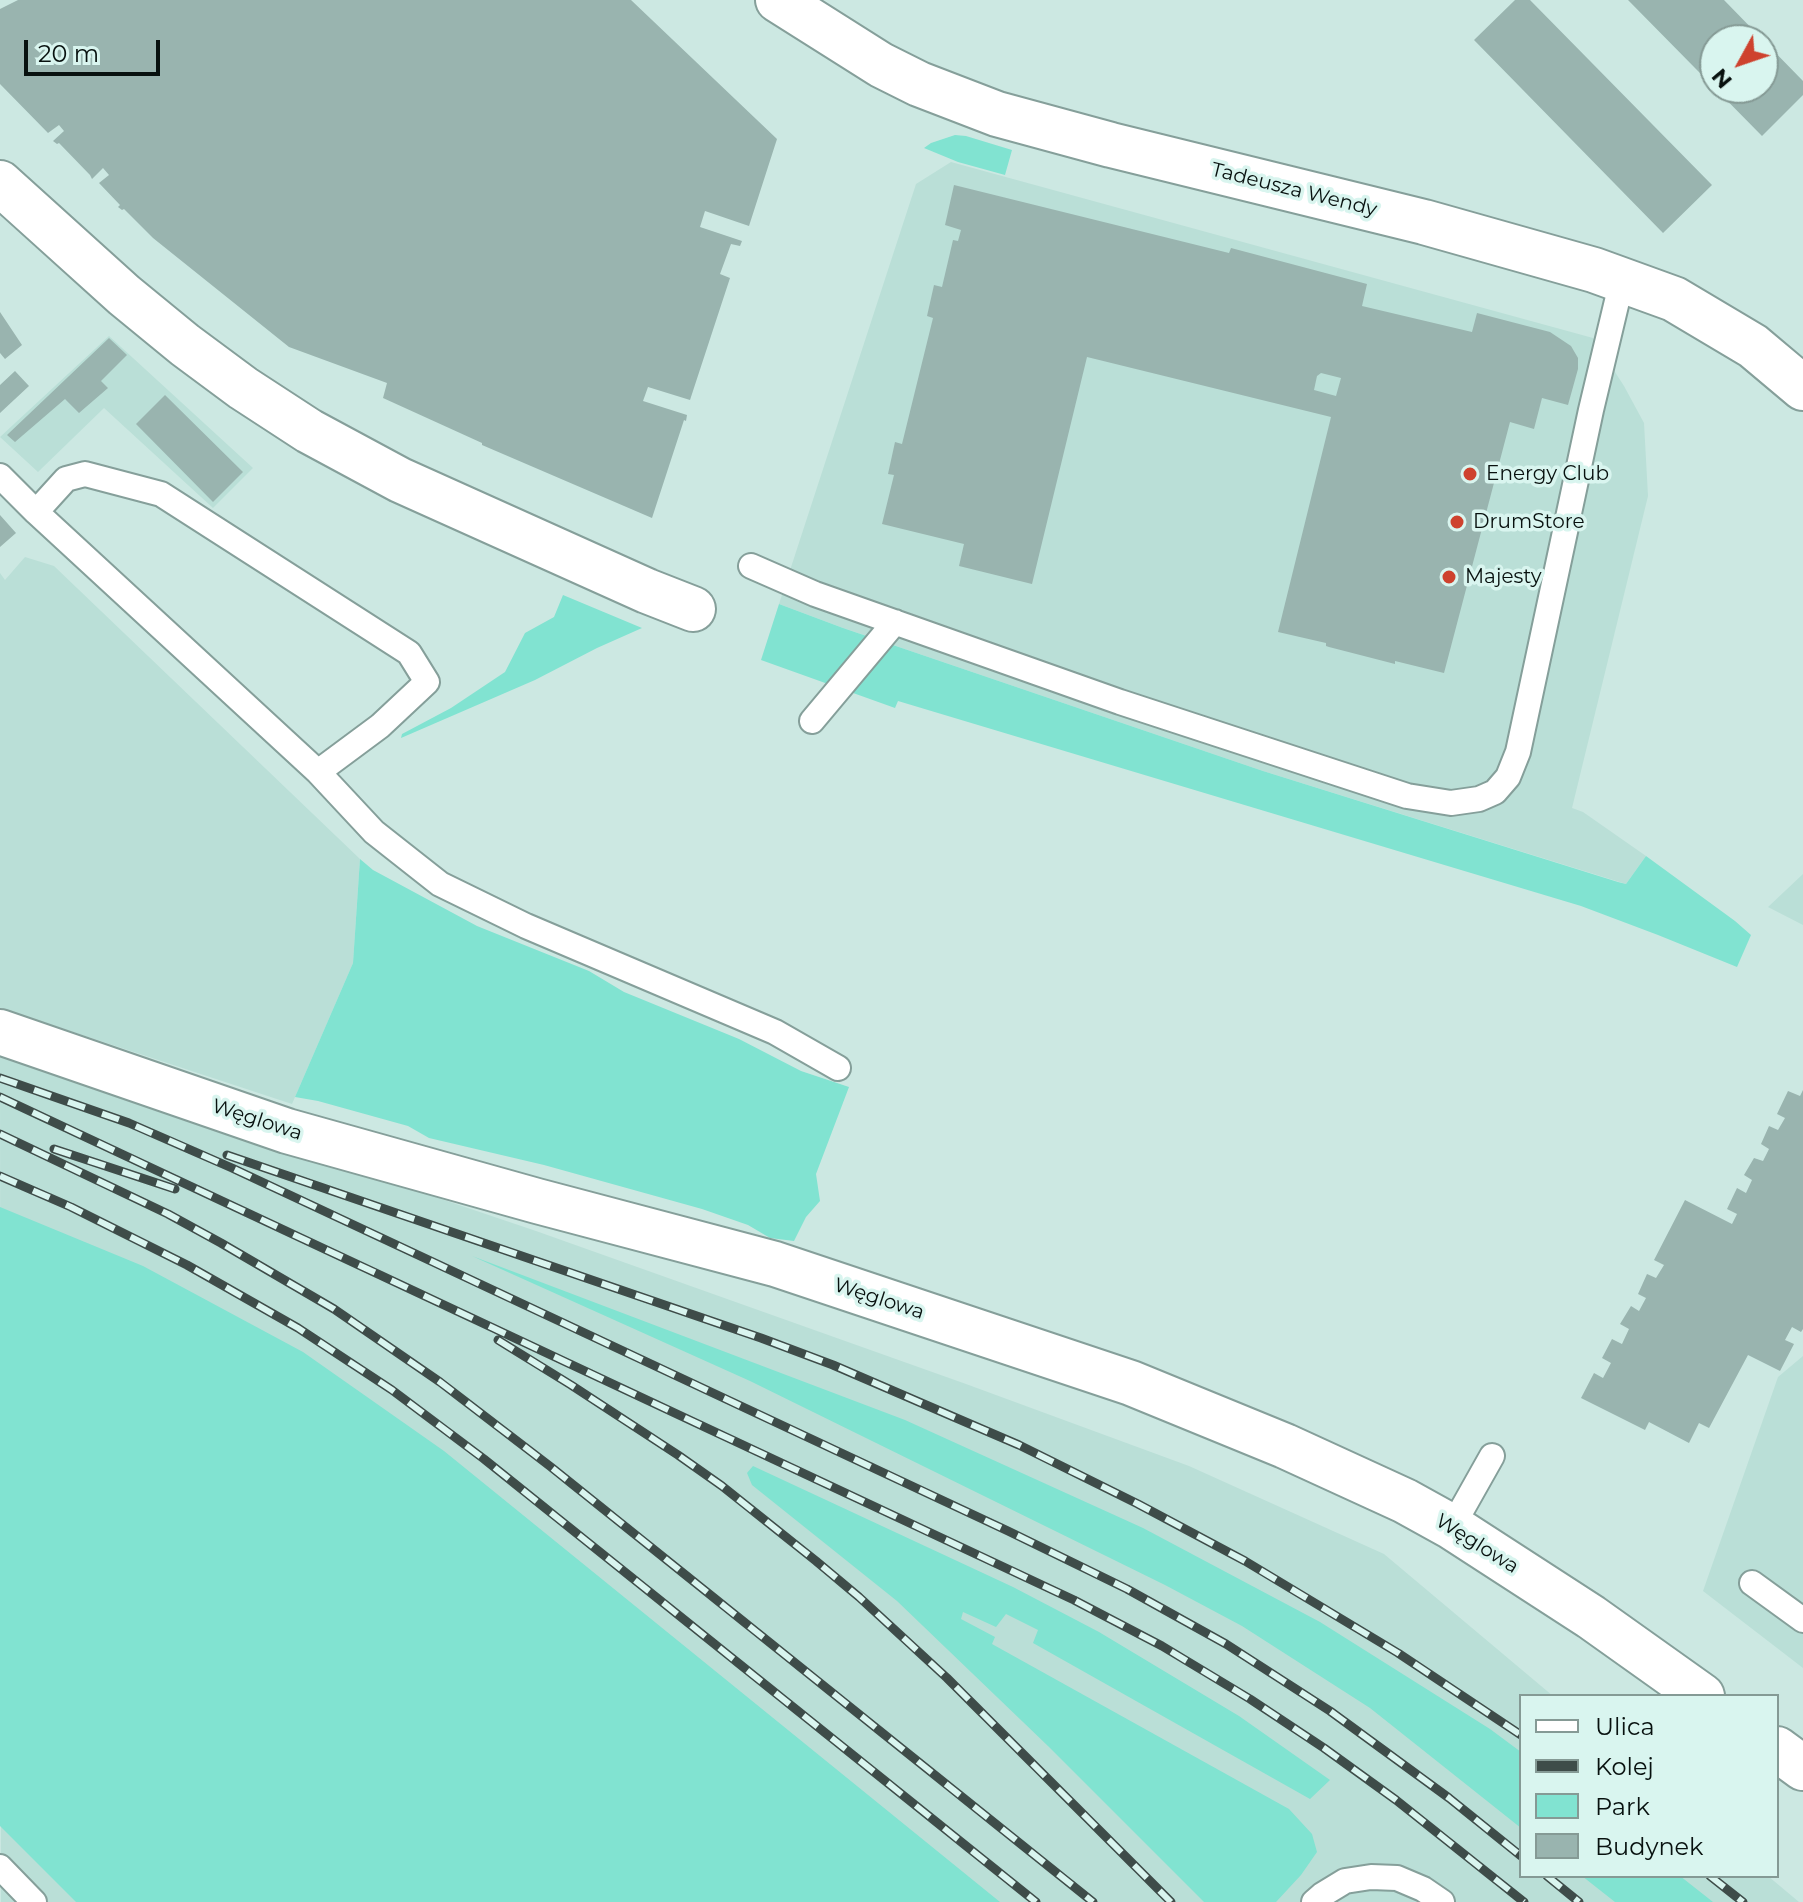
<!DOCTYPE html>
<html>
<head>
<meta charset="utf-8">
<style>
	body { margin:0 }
	#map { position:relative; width:1803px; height:1902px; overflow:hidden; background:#cce8e2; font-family:Montserrat,sans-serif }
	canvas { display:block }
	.legend { position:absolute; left:1519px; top:1694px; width:260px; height:184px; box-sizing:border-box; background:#d9f5ef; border:2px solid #859a95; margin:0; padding:10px 14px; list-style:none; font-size:24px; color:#08110f }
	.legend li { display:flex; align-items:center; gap:16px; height:40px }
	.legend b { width:40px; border:2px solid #859a95 }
	.north { position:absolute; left:1699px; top:24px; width:80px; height:80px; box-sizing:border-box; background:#d9f5ef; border:2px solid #859a95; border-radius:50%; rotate:230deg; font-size:22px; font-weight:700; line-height:32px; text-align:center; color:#08110f }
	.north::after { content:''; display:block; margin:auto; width:28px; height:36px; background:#ce422e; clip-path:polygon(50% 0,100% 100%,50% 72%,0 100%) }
	.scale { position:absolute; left:24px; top:40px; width:136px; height:36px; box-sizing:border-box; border:4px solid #08110f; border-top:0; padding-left:10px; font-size:24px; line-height:28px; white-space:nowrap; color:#08110f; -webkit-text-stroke:6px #d9f5ef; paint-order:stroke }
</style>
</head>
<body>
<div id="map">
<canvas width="1803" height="1902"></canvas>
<ul class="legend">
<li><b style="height:10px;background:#fff"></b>Ulica</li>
<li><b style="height:10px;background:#3e4c49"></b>Kolej</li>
<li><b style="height:22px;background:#81e3d1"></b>Park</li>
<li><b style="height:22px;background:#99b4af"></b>Budynek</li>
</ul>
<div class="north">N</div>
<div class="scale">20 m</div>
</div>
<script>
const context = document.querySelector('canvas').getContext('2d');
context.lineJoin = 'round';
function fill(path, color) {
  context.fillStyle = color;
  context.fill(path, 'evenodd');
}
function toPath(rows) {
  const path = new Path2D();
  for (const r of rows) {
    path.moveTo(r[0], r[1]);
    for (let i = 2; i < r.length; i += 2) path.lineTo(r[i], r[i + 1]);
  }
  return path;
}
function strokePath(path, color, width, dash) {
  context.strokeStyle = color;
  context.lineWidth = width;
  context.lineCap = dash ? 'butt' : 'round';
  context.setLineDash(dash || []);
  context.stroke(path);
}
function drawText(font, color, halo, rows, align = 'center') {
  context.font = font + ' Montserrat,sans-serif';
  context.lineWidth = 7;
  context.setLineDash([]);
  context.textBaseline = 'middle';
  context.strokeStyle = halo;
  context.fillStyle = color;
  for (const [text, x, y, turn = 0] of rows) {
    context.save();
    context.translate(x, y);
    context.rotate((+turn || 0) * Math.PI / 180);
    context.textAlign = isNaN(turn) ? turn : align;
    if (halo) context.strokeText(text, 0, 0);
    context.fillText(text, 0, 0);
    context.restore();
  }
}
fill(toPath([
	[951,162,1593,338,1624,386,1644,423,1648,496,1572,808,1583,812,1646,856,1626,884,1263,771,843,628,779,604,916,184],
	[109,336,253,468,213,508,104,408,38,472,0,437],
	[25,557,54,566,360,859,353,963,292,1104,0,1008,0,573,5,580],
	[1803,874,1803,925,1768,907],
	[0,1050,536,1231,966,1384,1189,1466,1384,1554,1553,1696,1521,1696,1521,1876,1768,1876,1799,1902,1,1902],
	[1803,1356,1803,1668,1703,1591,1778,1377]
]), '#badfd7');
fill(toPath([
	[955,135,966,136,1012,150,1005,175,958,162,924,148,931,143],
	[563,595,642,628,597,648,535,680,401,738,402,734,451,708,505,672,525,633,554,617],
	[779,604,843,628,1263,771,1618,882,1626,884,1646,856,1735,921,1751,935,1737,967,1658,935,1581,906,898,701,895,708,761,660],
	[360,859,373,870,477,926,589,971,624,992,739,1039,801,1071,849,1087,816,1174,820,1201,806,1217,794,1241,770,1238,748,1225,702,1209,544,1165,429,1138,408,1126,318,1101,295,1097,353,963],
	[0,1207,143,1266,303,1352,444,1451,1000,1902,76,1902,0,1826],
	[472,1256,905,1420,1143,1528,1320,1622,1490,1729,1521,1752,1521,1828,1370,1708,1242,1626,1165,1585,750,1381],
	[753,1466,1013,1587,1099,1632,1239,1716,1330,1780,1310,1799,1033,1643,1038,1630,1006,1614,996,1627,963,1612,961,1619,995,1637,992,1644,1289,1809,1312,1834,1317,1852,1301,1875,1276,1902,1204,1902,1048,1746,897,1601,752,1485,747,1473],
	[1582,1876,1680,1876,1713,1902,1615,1902]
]), '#81e3d1');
fill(toPath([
	[18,0,631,0,777,139,749,226,705,211,700,227,742,241,740,246,731,244,720,274,730,278,690,400,648,387,643,401,687,415,686,421,684,420,652,518,482,445,482,443,383,398,387,383,289,347,153,238,124,209,122,210,118,207,120,205,99,183,109,175,103,168,92,179,90,175,59,143,57,144,53,141,64,131,59,125,48,133,0,84,0,9],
	[1515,0,1530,0,1712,185,1663,233,1474,40],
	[1628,0,1724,0,1803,81,1803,95,1762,136],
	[1715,40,1763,40,1763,88,1715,88],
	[954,185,1229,253,1231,248,1367,284,1362,306,1472,332,1477,313,1550,332,1571,346,1578,358,1578,369,1568,405,1542,398,1534,429,1510,422,1444,673,1395,661,1395,664,1329,647,1326,646,1326,643,1278,632,1331,417,1087,357,1032,584,959,566,964,544,882,524,894,475,888,474,895,442,902,444,933,318,927,316,934,285,942,287,953,240,958,241,961,230,945,225],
	[1321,373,1341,378,1336,396,1314,390,1317,376],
	[0,312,22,345,5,359,0,353],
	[109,338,127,355,101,381,108,388,79,413,65,399,15,442,7,435],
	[15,371,29,386,0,413,0,385],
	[165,395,243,472,213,502,136,424],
	[0,515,16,533,0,547],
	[1803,1090,1803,1329,1801,1332,1792,1327,1785,1340,1794,1344,1780,1371,1748,1355,1709,1428,1699,1423,1689,1443,1649,1422,1645,1430,1581,1398,1594,1373,1603,1378,1611,1363,1602,1358,1612,1339,1622,1344,1629,1329,1620,1324,1631,1306,1639,1311,1646,1298,1638,1294,1647,1274,1656,1278,1664,1265,1654,1260,1685,1200,1732,1224,1737,1214,1727,1209,1737,1188,1746,1193,1752,1180,1744,1175,1754,1158,1763,1161,1769,1149,1761,1144,1769,1126,1778,1130,1785,1118,1777,1114,1788,1091,1800,1096]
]), '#99b4af');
const lane = toPath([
	[0,476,36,512,318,772,374,832,440,884,526,926,775,1032,838,1068],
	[36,512,66,479,85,474,161,494,409,653,427,682,380,726,318,772],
	[751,566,815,594,1120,702,1407,796,1451,803,1479,799,1495,792,1508,777,1518,752,1591,410,1622,280],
	[812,721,895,622],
	[1452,1527,1492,1456],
	[1752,1583,1803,1620],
	[0,1867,34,1902],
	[1314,1902,1322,1895,1345,1881,1371,1877,1397,1878,1423,1889,1442,1902]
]);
const street = toPath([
	[778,0,881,65,919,84,997,114,1111,145,1424,222,1594,270,1674,299,1753,346,1803,388],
	[0,183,124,295,185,345,243,388,309,431,400,480,647,591,693,609],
	[0,1032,287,1131,537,1201,775,1264,1131,1383,1285,1446,1405,1501,1452,1527,1591,1617,1702,1696],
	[1777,1749,1803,1768]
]);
strokePath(lane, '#859f9a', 28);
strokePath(street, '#859f9a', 48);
strokePath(lane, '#fff', 24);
strokePath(street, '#fff', 44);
const rail = toPath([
	[0,1078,129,1123,232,1168,1008,1531,1127,1589,1226,1644,1330,1711,1449,1798,1521,1856],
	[0,1097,1074,1600,1162,1646,1250,1699,1324,1748,1396,1800,1524,1902],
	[0,1134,168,1214,221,1243,334,1309,440,1382,551,1467,1093,1902],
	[54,1149,175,1189],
	[227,1155,761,1338,833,1365,1019,1445,1138,1504,1245,1561,1398,1653,1521,1735],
	[0,1176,71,1207,187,1265,298,1328,392,1390,484,1459,1036,1902],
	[498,1340,571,1385,678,1455,722,1486,816,1561,859,1597,947,1678,1171,1902],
	[1547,1876,1579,1902],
	[1710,1876,1743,1902]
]);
strokePath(rail, '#3e4c49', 9);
strokePath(rail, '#d9f5ef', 6, [18]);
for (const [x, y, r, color] of [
	[1470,474,8,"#ce422e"],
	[1457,522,8,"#ce422e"],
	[1449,577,8,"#ce422e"]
]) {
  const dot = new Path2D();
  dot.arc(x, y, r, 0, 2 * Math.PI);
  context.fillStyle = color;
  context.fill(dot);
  strokePath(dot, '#d9f5ef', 3);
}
drawText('20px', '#08110f', '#d9f5ef', [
	["Tadeusza Wendy",1294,190,14],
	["Węglowa",257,1120,18],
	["Węglowa",879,1299,18],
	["Węglowa",1477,1544,32]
]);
drawText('20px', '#08110f', '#d9f5ef', [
	["Energy Club",1486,474],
	["DrumStore",1473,522],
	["Majesty",1465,577]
], 'left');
</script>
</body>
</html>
